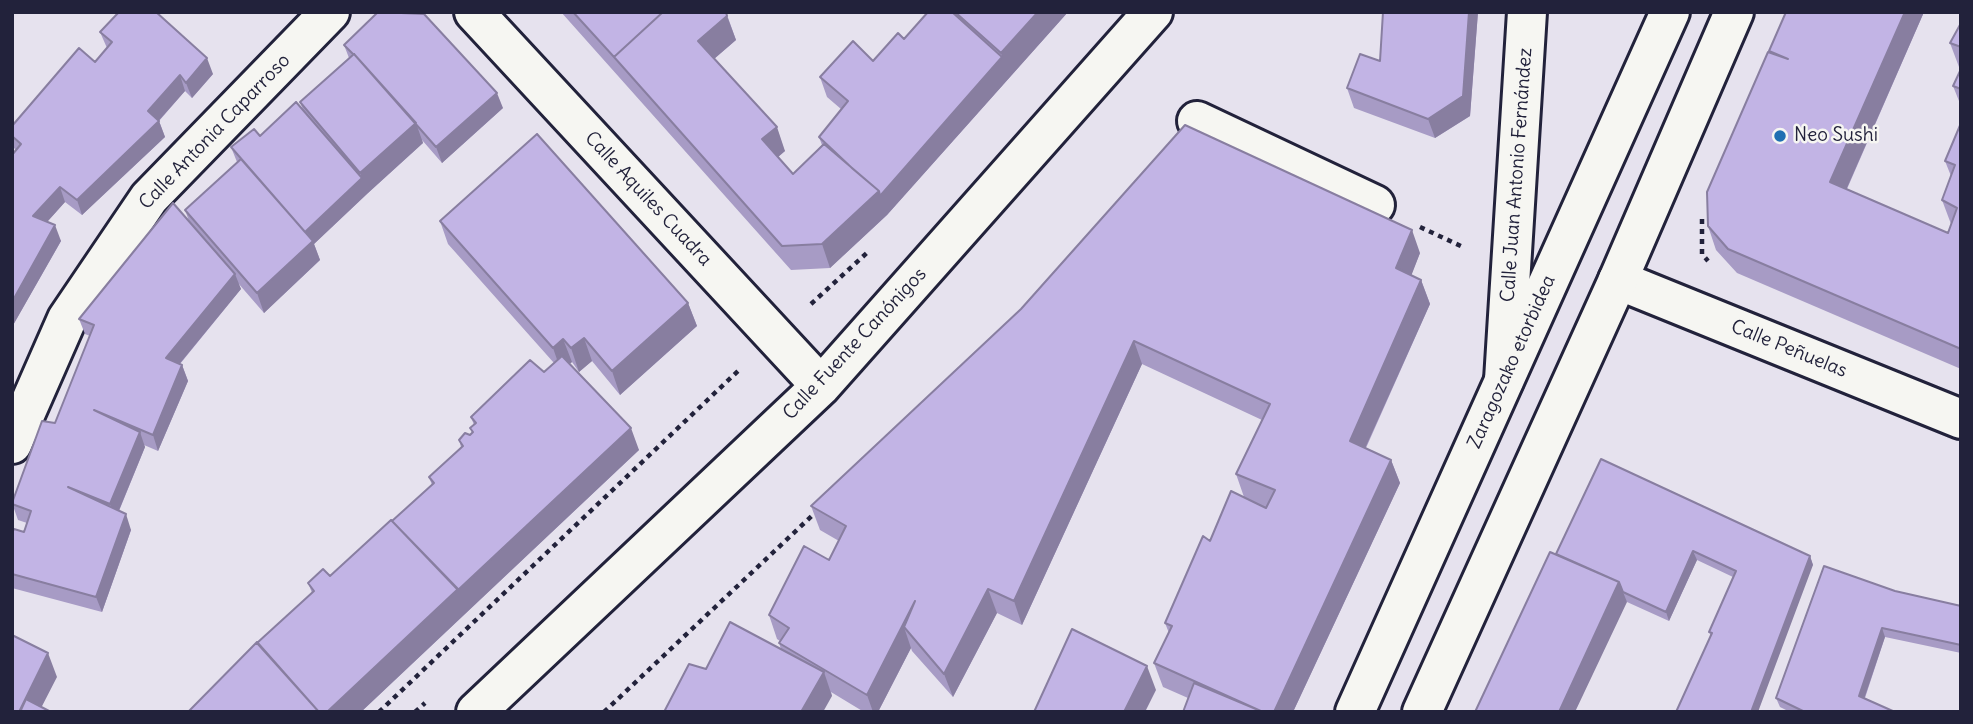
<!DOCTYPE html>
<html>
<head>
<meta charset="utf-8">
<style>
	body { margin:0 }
	#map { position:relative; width:1973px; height:724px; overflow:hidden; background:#e6e2ee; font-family:Delius,sans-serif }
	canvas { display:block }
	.frame { position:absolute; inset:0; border:14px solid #22223b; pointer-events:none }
</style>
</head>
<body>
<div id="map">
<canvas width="1973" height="724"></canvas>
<div class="frame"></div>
</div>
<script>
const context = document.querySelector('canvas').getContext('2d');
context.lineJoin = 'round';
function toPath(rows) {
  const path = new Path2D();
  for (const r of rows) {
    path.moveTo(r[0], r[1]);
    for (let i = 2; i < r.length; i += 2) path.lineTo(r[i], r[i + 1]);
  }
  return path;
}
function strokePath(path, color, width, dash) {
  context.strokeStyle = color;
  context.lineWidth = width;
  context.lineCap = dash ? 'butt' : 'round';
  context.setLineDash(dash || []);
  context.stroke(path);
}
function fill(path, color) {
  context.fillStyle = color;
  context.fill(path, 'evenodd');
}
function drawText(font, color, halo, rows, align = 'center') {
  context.font = font + ' Delius,sans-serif';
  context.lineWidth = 5;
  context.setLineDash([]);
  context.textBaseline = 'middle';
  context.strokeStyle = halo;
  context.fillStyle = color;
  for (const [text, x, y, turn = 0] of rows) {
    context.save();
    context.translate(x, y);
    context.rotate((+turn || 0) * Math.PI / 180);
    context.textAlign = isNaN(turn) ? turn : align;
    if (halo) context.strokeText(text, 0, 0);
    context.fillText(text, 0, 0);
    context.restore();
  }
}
const pedestrian = toPath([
	[1197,121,1375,205]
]);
const minor = toPath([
	[474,12,821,386],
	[1618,280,1961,419],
	[12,444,67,319,149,198,330,12],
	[476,712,821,386,1153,12]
]);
const tertiary = toPath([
	[1504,380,1527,12]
]);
const secondary = toPath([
	[1355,712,1670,12],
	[1422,712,1618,280,1734,12]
]);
strokePath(pedestrian, '#22223b', 44);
strokePath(minor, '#22223b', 44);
strokePath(tertiary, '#22223b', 44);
strokePath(secondary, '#22223b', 44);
strokePath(toPath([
	[1702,219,1702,254,1708,261],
	[1420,227,1463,247],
	[811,304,869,251],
	[379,712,739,370],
	[415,712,425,703],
	[604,712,817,511]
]), '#22223b', 4.5, [5, 5]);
strokePath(pedestrian, '#f6f6f2', 38);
strokePath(minor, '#f6f6f2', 38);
strokePath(tertiary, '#f6f6f2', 38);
strokePath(secondary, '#f6f6f2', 38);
fill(toPath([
	[561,12,726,12,736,40,714,59,785,151,778,157,793,174,822,145,819,137,841,109,827,97,820,77,873,61,904,39,928,12,1068,12,887,215,830,268,791,270],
	[1383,12,1478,12,1470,116,1435,138,1354,108,1347,88,1380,61],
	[1924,12,1847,189,1948,233,1951,224,1942,200,1951,176,1945,161,1961,123,1961,369,1737,273,1716,250,1708,226,1770,53,1769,51],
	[1961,23,1961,68,1959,67,1950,43],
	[100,32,213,74,192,98,185,91,159,121,165,137,82,215,65,202,47,222,61,241,12,327,16,150,12,146,12,126,95,62,107,48],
	[344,45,503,108,442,163,422,140,423,143,368,193,314,244,320,260,264,313,238,283,241,289,180,364,182,365,188,381,158,451,144,445,145,447,119,511,131,530,102,612,12,588,12,533,24,532,27,523,18,520,12,503,55,423,90,336,85,334,79,319,189,221,185,210,237,162,231,147,260,136,303,110,300,102,349,58],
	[1961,69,1961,106,1953,86],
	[440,221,688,303,697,326,620,395,592,361,579,372,572,362,569,364,639,450,361,712,308,583,330,576,432,485,429,477,461,447,459,440,472,433,470,428,474,425,471,417,544,372,554,363,448,244],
	[1420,253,1411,275,1421,280,1430,304,1366,448,1391,460,1400,483,1293,712,1183,712,1188,698,1163,687,1154,663,1169,633,1165,623,1210,541,1244,497,1236,474,1262,420,1142,364,1022,625,997,613,953,697,912,651,911,648,878,712,864,712,831,692,832,696,706,669,781,649,779,643,780,641,777,639,769,615,829,560,839,541,820,530,811,506,1021,309],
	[1601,459,1810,556,1813,565,1711,636,1709,632,1733,577,1697,560,1669,621,1627,602,1556,554],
	[1895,591,1961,606,1961,653,1885,637,1865,698,1895,712,1790,712,1780,707,1776,698]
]), '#a79bc5');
fill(toPath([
	[1038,12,1068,12,887,215,830,268,822,244,1002,57,1001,53],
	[1469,12,1478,12,1470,116,1435,138,1428,119],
	[1905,12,1924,12,1839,206,1830,182],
	[727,16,736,40,707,65,698,41],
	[207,58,213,74,192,98,186,83],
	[180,75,185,91,154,126,159,121,165,137,82,215,77,200,148,111],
	[497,93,503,108,442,163,436,147],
	[416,123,423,143,368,193,314,244,320,260,264,313,257,293,305,232,362,178,360,173],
	[777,127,785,151,771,163,762,139],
	[60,187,65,202,39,231,33,216],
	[55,225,61,241,12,327,12,302],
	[1412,230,1420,253,1405,292,1396,268],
	[235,274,241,289,172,373,166,358],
	[1421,280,1430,304,1358,464,1350,441],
	[688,303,697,326,620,395,612,371],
	[584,338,592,361,579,372,571,348],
	[563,339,572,362,561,371,553,348],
	[1134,341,1142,364,1022,625,1014,601],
	[182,365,188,381,158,451,153,435],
	[631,428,639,450,361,712,327,712,458,589],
	[140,432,145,447,115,520,110,504],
	[1391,460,1400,483,1293,712,1274,712],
	[126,514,131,530,102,612,96,597],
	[1693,551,1697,560,1669,621,1666,612],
	[1810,556,1813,565,1758,712,1751,712],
	[1619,582,1627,602,1575,712,1559,712],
	[988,589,997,613,953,697,944,674],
	[915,601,904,627,911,648,878,712,873,712,867,695],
	[1882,628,1885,637,1862,705,1859,696],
	[48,653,57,677,39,712,19,712],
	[1147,666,1156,690,1145,712,1124,712],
	[824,672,832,696,823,712,801,712]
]), '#887ea0');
const building = toPath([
	[119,12,156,12,207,58,186,83,180,75,148,111,159,121,77,200,60,187,33,216,55,225,12,302,12,155,21,144,12,136,12,126,79,48,95,62,112,42,100,32,119,12],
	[378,12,424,14,497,93,436,147,354,54,353,54,344,45,378,12],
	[573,12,663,12,614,57,573,12],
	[663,12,726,12,727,16,698,41,777,127,762,139,793,174,824,144,879,191,822,244,782,246,614,57,663,12],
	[928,12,952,12,1002,57,880,196,879,191,853,169,819,137,848,101,820,77,853,41,873,61,898,33,904,39,928,12],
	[955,12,1038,12,1001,53,955,12],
	[1383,12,1469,12,1463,96,1428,119,1347,88,1360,54,1380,61,1383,12],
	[1786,12,1905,12,1830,182,1948,233,1957,208,1942,200,1955,165,1945,161,1961,123,1961,349,1728,249,1708,226,1707,192,1768,52,1788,59,1769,51,1786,12],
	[1961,23,1961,47,1950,43,1961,23],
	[354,54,416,123,360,173,300,102,354,54],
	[1961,69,1961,89,1953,86,1961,69],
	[296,102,362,178,305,232,231,147,254,129,260,136,296,102],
	[1185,125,1412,230,1396,268,1421,280,1350,441,1391,460,1274,712,1263,712,1154,663,1172,626,1165,623,1203,536,1210,541,1231,491,1266,508,1275,490,1236,474,1270,404,1134,341,1014,601,988,589,944,674,904,627,915,601,867,695,779,643,789,628,769,615,804,546,829,560,846,526,811,506,1021,309,1185,125],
	[537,134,688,303,612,371,584,338,571,348,563,339,553,348,440,221,537,134],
	[241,159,313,241,257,293,185,210,241,159],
	[173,203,235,274,166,358,182,365,153,435,94,410,140,432,110,504,68,487,126,514,96,597,12,574,12,533,14,529,24,532,31,511,12,504,12,503,42,421,55,423,94,325,79,319,173,203],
	[562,356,631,428,458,590,392,521,434,483,429,477,463,446,459,440,465,433,470,435,473,432,470,428,476,423,471,417,530,360,544,372,562,356],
	[1601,459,1810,556,1751,712,1676,712,1712,633,1709,632,1736,571,1693,551,1666,612,1623,592,1619,582,1556,554,1601,459],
	[391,520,458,589,327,712,319,712,257,643,314,591,308,583,323,569,330,576,391,520],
	[1550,552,1619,582,1559,712,1475,712,1550,552],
	[1824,566,1895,591,1961,606,1961,645,1882,628,1859,696,1895,712,1805,712,1776,698,1824,566],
	[730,622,824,672,801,712,664,712,689,664,706,669,730,622],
	[1072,629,1147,666,1124,712,1034,712,1072,629],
	[12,635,48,653,19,712,12,712,12,635],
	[257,642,319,712,188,712,257,642],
	[1194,683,1263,712,1183,712,1194,683],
	[26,699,51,712,20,712,26,699]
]);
fill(building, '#c2b4e5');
strokePath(building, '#887ea0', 2);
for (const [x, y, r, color] of [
	[1780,136,7,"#1f6fb2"]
]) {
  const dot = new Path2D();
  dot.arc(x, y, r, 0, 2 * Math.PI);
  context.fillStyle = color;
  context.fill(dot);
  strokePath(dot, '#f6f6f2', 2.5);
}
drawText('19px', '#22223b', '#f6f6f2', [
	["Calle Antonia Caparroso",215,132,-46],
	["Calle Juan Antonio Fernández",1517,175,-86],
	["Calle Aquiles Cuadra",648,199,47],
	["Calle Fuente Canónigos",855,344,-47],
	["Calle Peñuelas",1789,349,22],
	["Zaragozako etorbidea",1512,362,-66]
]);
drawText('19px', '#22223b', '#f6f6f2', [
	["Neo Sushi",1794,136]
], 'left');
</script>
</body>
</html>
